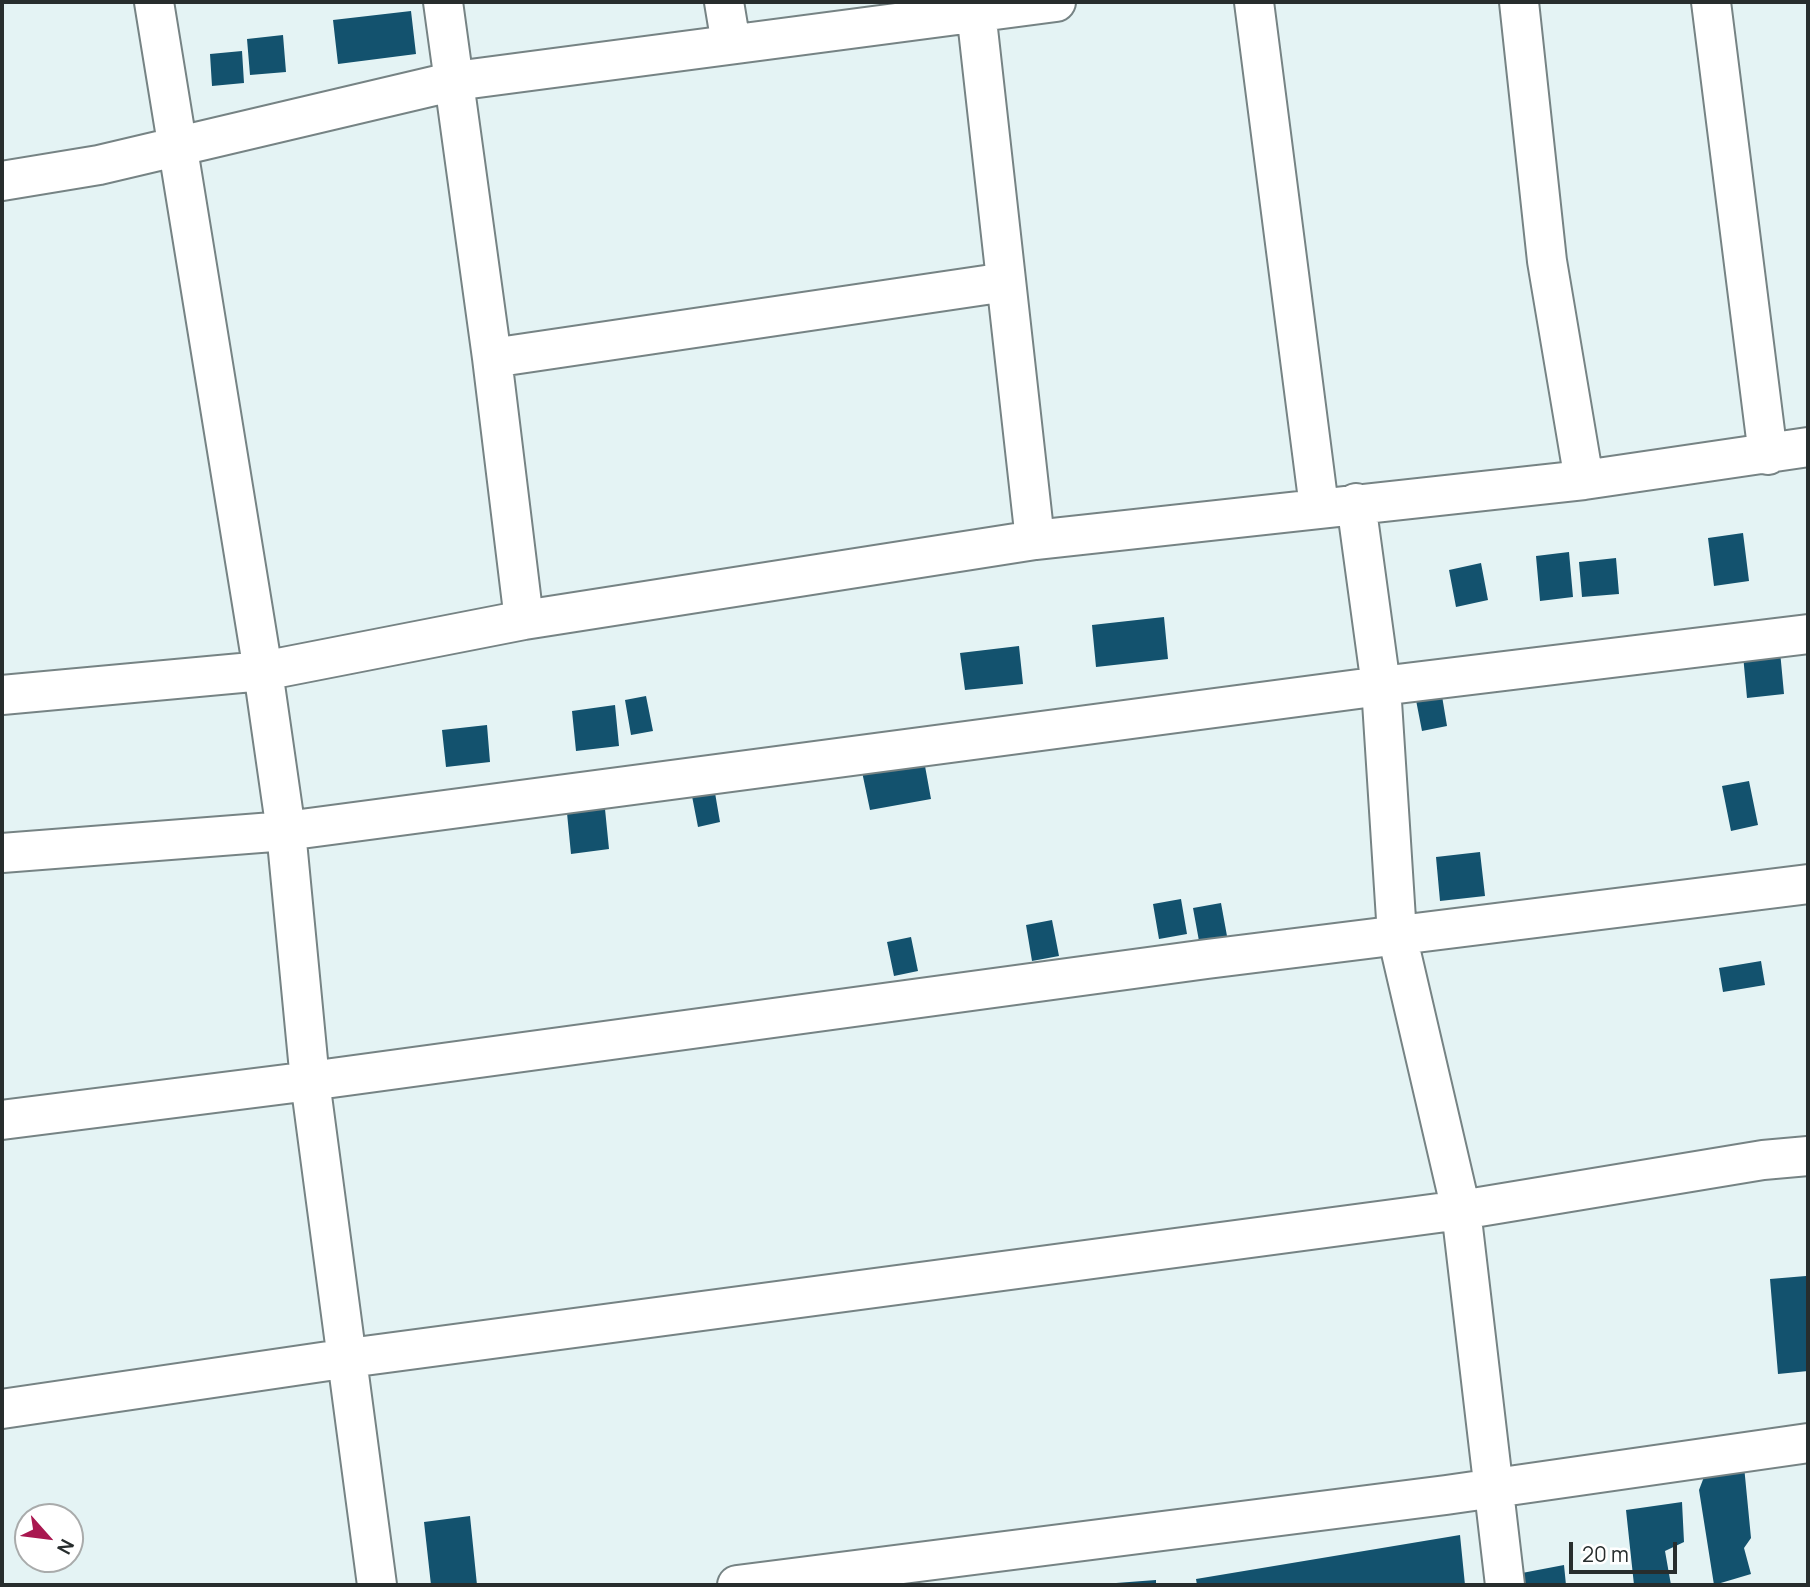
<!DOCTYPE html>
<html>
<head>
<meta charset="utf-8">
<style>
	body { margin:0 }
	#map { position:relative; width:1810px; height:1587px; overflow:hidden; background:#e4f3f4; font-family:Manrope,sans-serif }
	canvas { display:block }
	.frame { position:absolute; inset:0; border:4px solid #272d2d; pointer-events:none }
	.north { position:absolute; left:14px; top:1503px; width:70px; height:70px; box-sizing:border-box; background:#fff; border:2px solid #a9abab; border-radius:50%; rotate:118deg; font-size:19px; font-weight:700; line-height:28px; text-align:center; color:#272d2d }
	.north::after { content:''; display:block; margin:auto; width:24px; height:32px; background:#a9174f; clip-path:polygon(50% 0,100% 100%,50% 72%,0 100%) }
	.scale { position:absolute; left:1569px; top:1542px; width:108px; height:32px; box-sizing:border-box; border:4px solid #272d2d; border-top:0; padding-left:9px; font-size:21px; line-height:24px; white-space:nowrap; color:#272d2d; -webkit-text-stroke:5px #fff; paint-order:stroke }
</style>
</head>
<body>
<div id="map">
<canvas width="1810" height="1587"></canvas>
<div class="frame"></div>
<div class="north">N</div>
<div class="scale">20 m</div>
</div>
<script>
const context = document.querySelector('canvas').getContext('2d');
context.lineJoin = 'round';
function fill(path, color) {
  context.fillStyle = color;
  context.fill(path, 'evenodd');
}
function toPath(rows) {
  const path = new Path2D();
  for (const r of rows) {
    path.moveTo(r[0], r[1]);
    for (let i = 2; i < r.length; i += 2) path.lineTo(r[i], r[i + 1]);
  }
  return path;
}
function strokePath(path, color, width, dash) {
  context.strokeStyle = color;
  context.lineWidth = width;
  context.lineCap = dash ? 'butt' : 'round';
  context.setLineDash(dash || []);
  context.stroke(path);
}
fill(toPath([
	[411,11,416,54,338,64,333,20],
	[283,35,286,72,250,75,247,39],
	[242,51,244,83,212,86,210,54],
	[1743,533,1749,581,1714,586,1708,538],
	[1569,552,1573,597,1540,601,1536,556],
	[1616,558,1619,594,1582,597,1579,562],
	[1481,563,1488,600,1456,607,1449,570],
	[1164,617,1168,659,1096,667,1092,625],
	[1019,646,1023,684,965,690,960,653],
	[1780,651,1784,694,1747,698,1743,655],
	[1441,690,1447,726,1422,731,1415,695],
	[646,696,653,731,631,735,625,700],
	[615,705,619,746,576,751,572,711],
	[487,725,490,762,446,767,442,730],
	[923,755,931,799,870,810,861,767],
	[1749,781,1758,825,1731,831,1722,786],
	[714,787,720,822,698,827,691,791],
	[605,809,609,849,571,854,567,813],
	[1480,852,1485,896,1440,901,1436,857],
	[1181,899,1187,934,1159,939,1153,904],
	[1221,903,1227,936,1199,941,1193,908],
	[1052,920,1059,956,1032,961,1026,925],
	[911,937,918,971,894,976,887,942],
	[1761,961,1765,985,1723,992,1719,968],
	[1806,1276,1808,1371,1778,1374,1770,1279],
	[1744,1466,1751,1538,1744,1548,1751,1574,1714,1585,1699,1490,1707,1469],
	[1682,1502,1684,1542,1665,1551,1671,1585,1634,1585,1626,1510],
	[470,1516,477,1585,431,1585,424,1522],
	[1460,1535,1465,1585,1414,1583,1197,1585,1196,1579],
	[1564,1565,1566,1585,1523,1585,1522,1573],
	[1156,1580,1156,1585,1116,1585,1116,1583]
]), '#13526e');
const street = toPath([
	[154,2,263,671,286,831,310,1081,377,1585],
	[443,2,492,358,524,620],
	[724,2,731,44],
	[975,2,1035,540],
	[1254,2,1319,507],
	[1519,2,1547,261,1584,480],
	[1711,2,1768,455],
	[2,181,99,165,455,81,1056,2],
	[492,358,1006,282],
	[1356,503,1381,686,1397,935,1461,1210,1505,1585],
	[2,695,263,671,524,620,1035,540,1584,480,1808,447],
	[2,853,286,831,1381,686,1808,634],
	[2,1120,310,1081,1207,959,1808,884],
	[2,1409,349,1358,1461,1210,1763,1160,1808,1156],
	[737,1585,1446,1495,1808,1443]
]);
strokePath(street, '#768384', 42);
strokePath(street, '#fff', 38);
</script>
</body>
</html>
